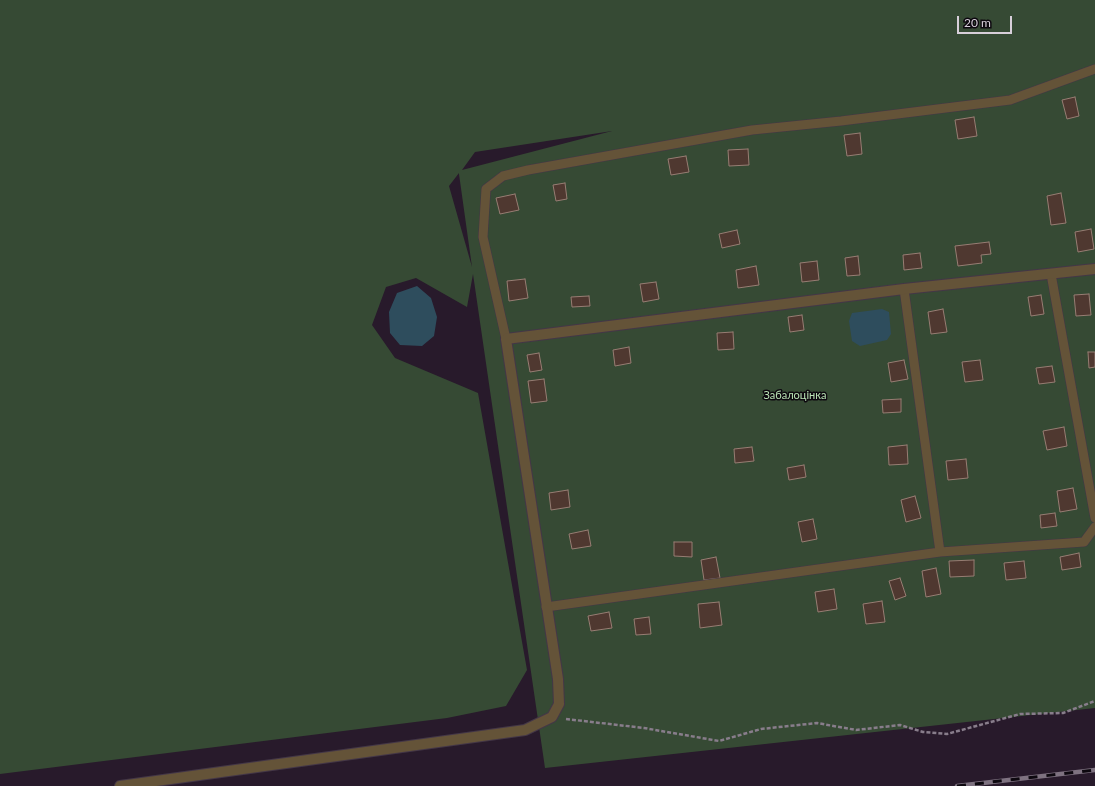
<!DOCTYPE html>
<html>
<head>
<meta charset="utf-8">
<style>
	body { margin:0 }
	#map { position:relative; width:1095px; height:786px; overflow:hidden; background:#281a2b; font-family:Lato,sans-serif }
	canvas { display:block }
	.scale { position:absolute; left:957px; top:16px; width:55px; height:18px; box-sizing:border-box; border:2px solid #d8cfda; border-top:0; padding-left:5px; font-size:12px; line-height:14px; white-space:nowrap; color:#d8cfda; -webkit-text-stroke:3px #0d080f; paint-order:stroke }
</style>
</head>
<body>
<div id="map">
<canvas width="1095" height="786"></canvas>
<div class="scale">20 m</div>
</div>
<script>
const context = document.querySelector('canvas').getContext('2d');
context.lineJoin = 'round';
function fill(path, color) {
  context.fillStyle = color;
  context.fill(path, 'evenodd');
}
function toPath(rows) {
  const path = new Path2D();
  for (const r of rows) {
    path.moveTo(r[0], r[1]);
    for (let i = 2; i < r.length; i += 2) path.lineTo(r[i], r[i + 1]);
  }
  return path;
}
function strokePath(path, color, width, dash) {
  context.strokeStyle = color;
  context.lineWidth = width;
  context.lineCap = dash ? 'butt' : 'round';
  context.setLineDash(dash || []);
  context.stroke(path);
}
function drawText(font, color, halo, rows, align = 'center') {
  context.font = font + ' Lato,sans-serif';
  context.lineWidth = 3;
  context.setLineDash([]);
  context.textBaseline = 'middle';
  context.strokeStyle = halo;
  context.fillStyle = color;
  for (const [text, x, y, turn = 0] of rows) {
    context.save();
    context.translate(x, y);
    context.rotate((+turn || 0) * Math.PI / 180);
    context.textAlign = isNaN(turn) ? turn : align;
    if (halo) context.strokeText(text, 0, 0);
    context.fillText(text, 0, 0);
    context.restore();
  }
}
fill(toPath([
	[0,0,1095,0,1095,708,545,768,473,274,467,307,416,278,386,287,372,325,395,358,478,393,527,670,506,706,447,718,0,774],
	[612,131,462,170,475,152],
	[459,173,459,174,472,267,449,186]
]), '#364a34');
fill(toPath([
	[417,286,431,298,437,317,434,336,422,346,400,345,390,333,389,312,397,293],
	[882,309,889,312,891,334,887,340,860,346,852,341,849,321,852,313]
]), '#2e4d5d');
const building = toPath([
	[1075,97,1079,116,1067,119,1062,100,1075,97],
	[974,117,977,136,958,139,955,120,974,117],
	[860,133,862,154,847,156,844,135,860,133],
	[748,149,749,165,729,166,728,150,748,149],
	[686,156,689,172,671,175,668,159,686,156],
	[565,183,567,199,556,201,553,185,565,183],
	[1061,193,1066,223,1051,225,1047,196,1061,193],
	[515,194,519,210,500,214,496,198,515,194],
	[1091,229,1094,249,1078,252,1075,232,1091,229],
	[737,230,740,244,722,248,719,234,737,230],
	[989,242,991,254,981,255,982,263,958,266,955,246,989,242],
	[920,253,922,268,904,270,903,255,920,253],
	[858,256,860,275,847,276,845,258,858,256],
	[817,261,819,280,802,282,800,263,817,261],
	[756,266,759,285,738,288,736,270,756,266],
	[525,279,528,298,509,301,507,281,525,279],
	[656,282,659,299,643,302,640,284,656,282],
	[1089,294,1091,315,1076,316,1074,295,1089,294],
	[1041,295,1044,314,1031,316,1028,297,1041,295],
	[589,296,590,306,572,307,571,297,589,296],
	[943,309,947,332,931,334,928,312,943,309],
	[802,315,804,330,790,332,788,317,802,315],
	[733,332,734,349,718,350,717,333,733,332],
	[629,347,631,363,615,366,613,350,629,347],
	[1088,352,1095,352,1095,367,1089,368,1088,352],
	[539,353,542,370,530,372,527,355,539,353],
	[904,360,908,379,891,382,888,363,904,360],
	[980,360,983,380,965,382,962,362,980,360],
	[1052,366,1055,382,1039,384,1036,368,1052,366],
	[544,379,547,401,531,403,528,381,544,379],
	[901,399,901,412,883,413,882,400,901,399],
	[1064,427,1067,446,1047,450,1043,431,1064,427],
	[907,445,908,464,889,465,888,447,907,445],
	[752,447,754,461,735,463,734,449,752,447],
	[966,459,968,478,948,480,946,461,966,459],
	[804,465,806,477,789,480,787,468,804,465],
	[1073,488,1077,509,1060,512,1057,491,1073,488],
	[568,490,570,507,551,510,549,493,568,490],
	[915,496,921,518,906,522,901,500,915,496],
	[1055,513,1057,526,1041,528,1040,515,1055,513],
	[813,519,817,539,802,542,798,522,813,519],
	[588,530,591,546,572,549,569,534,588,530],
	[674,542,692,542,692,557,674,556,674,542],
	[1079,553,1081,567,1062,570,1060,557,1079,553],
	[716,557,720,578,704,580,701,560,716,557],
	[974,560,974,576,950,577,949,561,974,560],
	[1024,561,1026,578,1006,580,1004,563,1024,561],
	[936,568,941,594,926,597,922,571,936,568],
	[900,578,906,596,895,600,889,581,900,578],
	[834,589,837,609,818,612,815,592,834,589],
	[882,601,885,622,866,624,863,604,882,601],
	[719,602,722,625,700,628,698,604,719,602],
	[609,612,612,628,591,631,588,616,609,612],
	[649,617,651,634,636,635,634,619,649,617]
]);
fill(building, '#4f3830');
strokePath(building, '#977d73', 1);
const lane = toPath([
	[1051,274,1095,518],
	[904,289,940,552],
	[506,339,483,237,486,189,503,176,528,170,752,130,841,121,1010,100,1095,69],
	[546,607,940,552,1084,542,1095,527]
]);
const street = toPath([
	[120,786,525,730,552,717,559,704,558,679,506,339,904,289,1095,269]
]);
strokePath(lane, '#443747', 10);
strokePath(street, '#443747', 12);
strokePath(toPath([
	[566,719,644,728,719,741,761,729,817,723,856,730,900,725,923,732,947,734,1020,714,1063,713,1095,701]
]), '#887d8b', 2.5, [4, 2]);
strokePath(lane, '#645338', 9);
strokePath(street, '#645338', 10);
const rail = toPath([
	[957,786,1095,770]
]);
strokePath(rail, '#7e7280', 4.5);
strokePath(rail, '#0d080f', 3, [9]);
drawText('11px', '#bae3b5', '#0d080f', [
	["Забалоцінка",795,395]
]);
</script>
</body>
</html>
